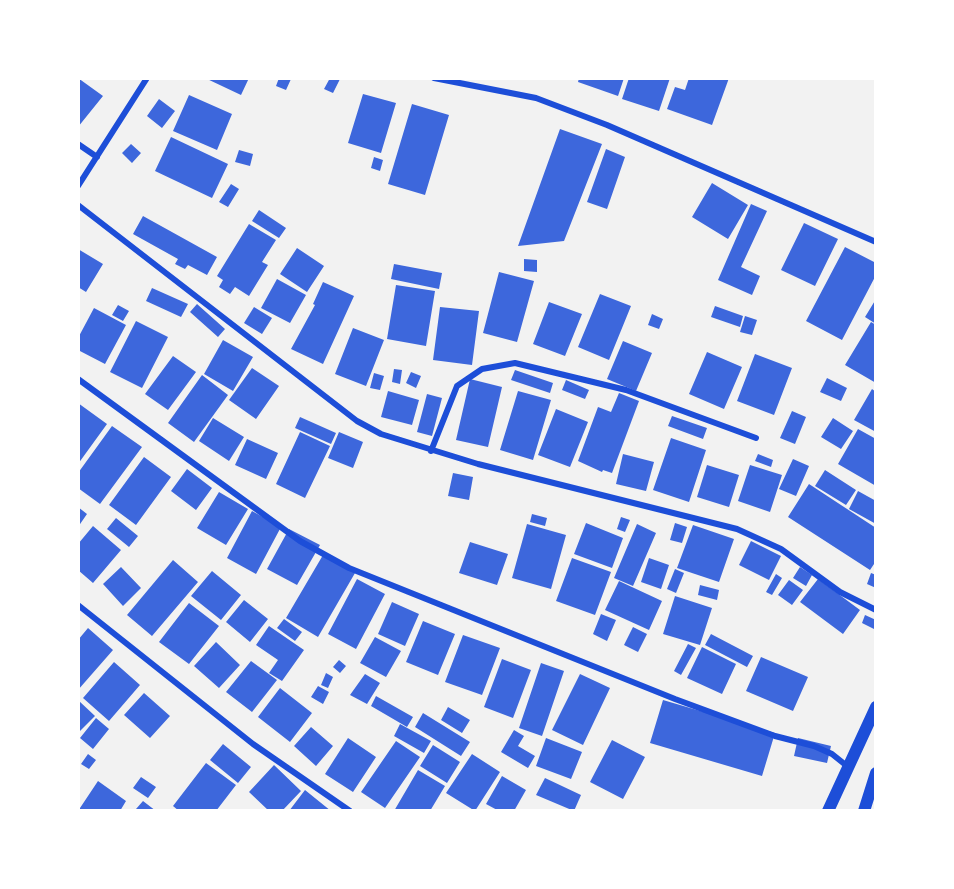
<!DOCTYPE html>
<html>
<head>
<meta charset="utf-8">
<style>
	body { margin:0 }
	#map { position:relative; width:954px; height:889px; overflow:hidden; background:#f2f2f2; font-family:"Titillium Web",sans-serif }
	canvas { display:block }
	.frame { position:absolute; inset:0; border:80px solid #fff; pointer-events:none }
</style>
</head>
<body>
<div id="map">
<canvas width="954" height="889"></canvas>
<div class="frame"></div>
</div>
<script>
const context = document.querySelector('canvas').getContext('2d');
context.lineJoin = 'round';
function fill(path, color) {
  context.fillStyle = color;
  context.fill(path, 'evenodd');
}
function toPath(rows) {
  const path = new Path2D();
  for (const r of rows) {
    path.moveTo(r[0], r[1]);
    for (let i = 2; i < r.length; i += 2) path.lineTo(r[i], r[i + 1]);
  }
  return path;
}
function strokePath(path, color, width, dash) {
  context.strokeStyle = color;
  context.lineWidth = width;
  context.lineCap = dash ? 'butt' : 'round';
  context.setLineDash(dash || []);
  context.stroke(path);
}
fill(toPath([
	[78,78,103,96,78,127],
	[205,78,249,78,241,95],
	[279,78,291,79,286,90,276,86],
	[330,78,340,79,333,93,324,89],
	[579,78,624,78,618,96,578,82],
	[629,78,670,78,659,111,622,99],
	[689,78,729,78,712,125,667,109,675,87,685,90],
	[363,94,396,103,381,153,348,143],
	[189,95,232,114,217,150,173,131],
	[159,99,175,111,162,128,147,116],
	[412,104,449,115,425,195,388,184],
	[560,129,602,144,564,241,518,246],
	[171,137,228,164,212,198,155,171],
	[131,144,141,153,132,163,122,153],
	[606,149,625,157,607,209,587,202],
	[239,150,253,154,250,166,235,162],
	[374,157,383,160,380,171,371,168],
	[712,183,748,205,728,239,692,217],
	[231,184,239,189,228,207,219,202],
	[751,204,767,211,741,267,760,276,752,295,718,280],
	[259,210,286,228,279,238,252,221],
	[143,216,217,257,207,275,188,265,185,269,175,264,178,259,133,234],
	[804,223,838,239,815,286,781,270],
	[249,224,276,240,262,262,268,265,249,296,235,287,230,294,219,287,223,280,217,276],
	[845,247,876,263,876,275,842,340,806,321],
	[297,248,324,266,307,292,280,274],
	[78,249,103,264,86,292,78,287],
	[524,259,537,260,537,272,524,271],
	[394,264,442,273,439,289,391,279],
	[499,272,534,281,517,342,483,333],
	[277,279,306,295,290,323,261,308],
	[323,282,354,296,323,364,291,349,315,305,313,304],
	[396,285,435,291,426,346,387,339],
	[152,288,188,304,181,317,146,301],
	[600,294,631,306,609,360,578,347],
	[876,299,876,324,865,317],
	[549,302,582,314,565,356,533,344],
	[197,304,225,329,218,337,190,312],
	[118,305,129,311,123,321,112,315],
	[715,306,743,316,740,327,711,317],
	[254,307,272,318,262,334,244,323],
	[440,307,479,311,472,365,433,360],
	[94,308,126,325,105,364,78,350,78,338],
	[652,314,663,319,659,329,648,325],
	[745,316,757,320,752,335,740,332],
	[136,321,168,337,142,388,110,372],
	[871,322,876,325,876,383,845,365],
	[353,328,384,340,366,386,335,374],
	[223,340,253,357,233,391,204,374],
	[623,341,652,353,636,391,607,379],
	[707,352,742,367,724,409,689,394],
	[755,354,792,368,774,415,737,401],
	[173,356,196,372,168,410,145,394],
	[252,368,279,386,256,419,229,400],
	[394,369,402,370,400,384,392,382],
	[515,370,553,383,550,393,511,380],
	[411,372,421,376,416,388,406,383],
	[374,373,384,376,380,390,370,388],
	[202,375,228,395,194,442,168,423],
	[827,378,847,388,841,401,820,392],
	[470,379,502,387,488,447,456,440],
	[566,380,589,390,585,399,562,390],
	[872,389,876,392,876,432,854,420],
	[388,391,419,400,412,425,381,417],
	[518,391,551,400,533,460,500,450],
	[619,393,639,401,612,473,603,470,602,472,578,461,598,407,611,412],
	[427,394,442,398,432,436,417,432],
	[78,403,107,424,78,464],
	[556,409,588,422,570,467,538,455],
	[792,411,806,417,795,444,780,438],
	[672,416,707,428,703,439,668,426],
	[300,417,336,433,331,444,295,428],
	[213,418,244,437,229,461,199,441],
	[833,418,853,431,841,449,821,437],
	[112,426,142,447,100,504,78,488,78,473],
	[858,429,876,439,876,486,838,464],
	[300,432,330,446,305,498,276,484],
	[339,432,363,442,353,468,328,458],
	[671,438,706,450,689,502,653,490],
	[247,439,278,453,266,479,235,465],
	[623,454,654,462,646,491,616,484],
	[758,454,773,460,771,467,755,461],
	[144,457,171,477,136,525,109,505],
	[793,459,809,466,796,496,779,489],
	[707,465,739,475,729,507,697,497],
	[750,465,782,475,770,512,738,501],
	[187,469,212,488,196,510,171,491],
	[825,470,856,490,846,505,815,486],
	[453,473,473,477,469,500,448,496],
	[809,484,876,528,876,561,870,570,788,517],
	[858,491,876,501,876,524,849,509],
	[219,492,248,509,226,545,197,528],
	[78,507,87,514,78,527],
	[252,511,281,527,256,574,227,558],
	[532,514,547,518,545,526,530,522],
	[621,517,630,520,625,532,617,529],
	[116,518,138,536,129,547,107,529],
	[586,523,623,538,612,568,574,554],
	[675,523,687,527,682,543,670,540],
	[527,524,566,535,551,589,512,578],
	[637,524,656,533,633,586,614,578],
	[693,525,734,539,719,582,677,568],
	[93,526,121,550,93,583,78,570,78,544],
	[289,529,320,545,297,585,267,569],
	[751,541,781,556,769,580,739,565],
	[470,542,508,554,497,585,459,573],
	[323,555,355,573,318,637,286,618],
	[572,558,611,572,595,615,556,601],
	[649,558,669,565,661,589,641,582],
	[173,560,198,582,152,636,127,615],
	[121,567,141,588,123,606,103,584],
	[800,567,812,575,806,586,793,578],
	[675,569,684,573,676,593,667,589],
	[212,571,241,595,221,620,191,596],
	[871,573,876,575,876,588,867,584],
	[776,574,782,578,772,595,766,592],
	[357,579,385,594,356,649,328,634],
	[818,579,860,610,843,634,800,602],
	[789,580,803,590,792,605,778,595],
	[619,581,662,601,649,630,605,610],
	[700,585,719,590,717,600,698,595],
	[675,596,712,608,700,645,663,634],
	[244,600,268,619,250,642,226,622],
	[392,602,419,614,405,646,378,634],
	[189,603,219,626,189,664,159,642],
	[601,614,616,620,607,641,593,634],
	[865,615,876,620,876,630,862,623],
	[284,619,302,632,295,641,277,628],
	[423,621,455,634,438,675,406,662],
	[269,626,304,650,282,681,269,673,278,660,256,645],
	[633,627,647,634,638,652,624,645],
	[88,628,113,650,78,690,78,640],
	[711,634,753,656,747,667,705,645],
	[463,635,500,648,482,695,445,682],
	[375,637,401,651,386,677,360,663],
	[216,642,240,665,219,688,194,666],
	[688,644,696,648,681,675,674,671],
	[702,647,736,664,722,694,687,678],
	[761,657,808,677,793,711,746,691],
	[502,659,531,670,513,718,484,707],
	[339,660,346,666,340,673,333,667],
	[251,661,277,680,252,712,226,692],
	[114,662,140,685,109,721,83,698],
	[541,663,564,671,542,736,519,728],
	[326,673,333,677,328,688,321,685],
	[365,674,380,683,367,704,350,695],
	[580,674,610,688,583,745,552,730],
	[318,686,329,692,323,704,311,697],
	[280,688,312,713,290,742,258,717],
	[144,693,170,716,150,738,124,715],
	[376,696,413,717,407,727,371,706],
	[78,700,95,716,78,733],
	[663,700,775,733,762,776,650,743],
	[448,707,470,720,462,733,441,720],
	[423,713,470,742,461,756,415,727],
	[96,718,109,729,93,749,80,738],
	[400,724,431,741,424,753,394,736],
	[311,727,333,746,316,766,294,746],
	[514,730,524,736,518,746,535,756,528,768,501,752],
	[348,738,376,757,353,792,325,774],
	[546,738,582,752,571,779,536,766],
	[798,738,831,746,827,763,794,756],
	[612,740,645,757,623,799,590,782],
	[396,741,420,757,385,808,361,792],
	[223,744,251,767,238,783,210,760],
	[433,745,460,762,447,783,420,766],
	[88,754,96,760,89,769,81,764],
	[472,754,500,772,475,811,446,793],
	[206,763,236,785,216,811,179,811,173,806],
	[274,765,301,791,282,811,269,811,249,792],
	[418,770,445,786,430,811,394,811],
	[502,776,526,790,514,811,499,811,486,804],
	[141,777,156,787,148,798,133,788],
	[545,778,581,795,574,811,536,795],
	[98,781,126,801,120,811,78,811],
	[305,790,331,811,289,811],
	[143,801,156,811,138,811,136,809]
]), '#3d67dc');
strokePath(toPath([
	[434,78,536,98,607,125,876,242],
	[78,144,97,157],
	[78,186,147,78],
	[78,205,357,421,381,434,478,464,737,529,781,549,840,592,876,610],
	[78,379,300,541,349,568,675,699,775,736,814,746,832,754,847,766],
	[431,451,457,386,482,369,515,363,626,390,756,438],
	[78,605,253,744,350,811]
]), '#1d4ed8', 6);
strokePath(toPath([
	[828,811,876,707],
	[864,811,876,773]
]), '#1d4ed8', 12);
</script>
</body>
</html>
